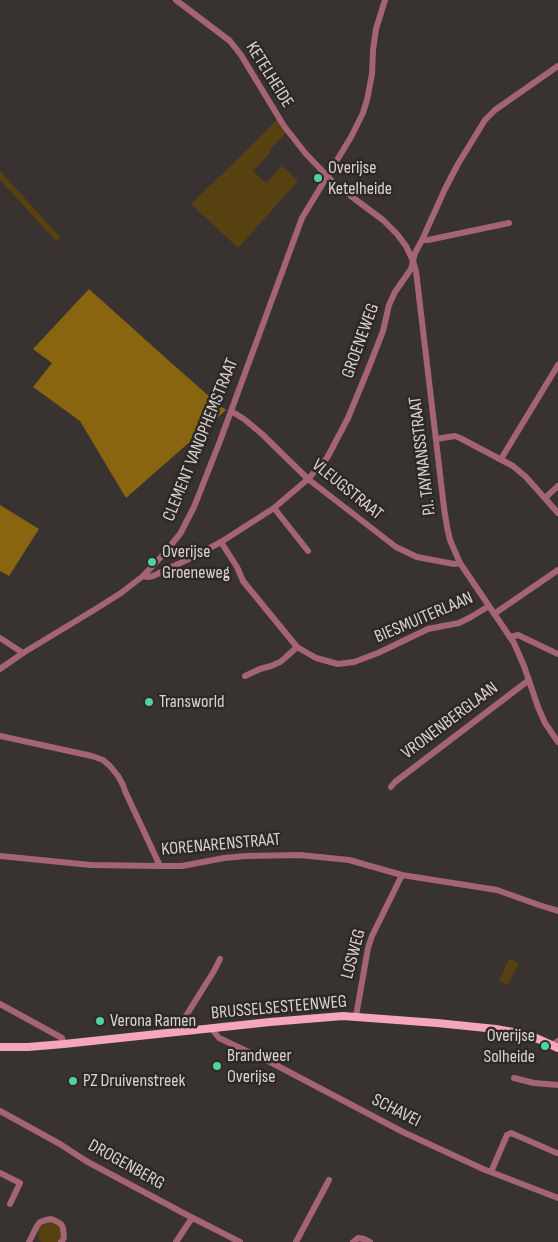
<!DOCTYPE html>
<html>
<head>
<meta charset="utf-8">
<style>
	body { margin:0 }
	canvas { display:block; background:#383230 }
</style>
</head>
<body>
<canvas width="558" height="1242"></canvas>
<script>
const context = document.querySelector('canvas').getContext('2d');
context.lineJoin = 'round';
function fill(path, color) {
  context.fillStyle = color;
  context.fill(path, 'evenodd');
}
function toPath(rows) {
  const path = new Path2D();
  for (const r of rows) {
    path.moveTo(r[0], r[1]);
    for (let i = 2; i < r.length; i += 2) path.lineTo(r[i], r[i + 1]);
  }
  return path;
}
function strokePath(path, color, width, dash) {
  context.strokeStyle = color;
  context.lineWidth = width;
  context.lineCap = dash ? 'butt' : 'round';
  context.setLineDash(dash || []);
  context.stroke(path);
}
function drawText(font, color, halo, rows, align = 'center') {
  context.font = font + ' "Sofia Sans Condensed",sans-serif';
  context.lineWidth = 5;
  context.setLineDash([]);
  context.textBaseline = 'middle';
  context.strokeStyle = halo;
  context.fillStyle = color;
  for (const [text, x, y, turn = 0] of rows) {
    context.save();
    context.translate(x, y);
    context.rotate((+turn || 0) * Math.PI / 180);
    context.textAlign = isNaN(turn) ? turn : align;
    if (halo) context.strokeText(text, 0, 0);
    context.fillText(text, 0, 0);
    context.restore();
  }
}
fill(toPath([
	[277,119,286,133,269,151,270,153,253,171,266,183,282,166,298,181,238,248,191,204,252,145],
	[0,171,60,237,56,241,0,180],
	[509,959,519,963,508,985,499,981],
	[48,1221,56,1223,61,1229,61,1237,58,1242,41,1242,39,1240,38,1232,39,1228,41,1225]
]), '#574111');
fill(toPath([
	[89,289,168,360,219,405,226,410,126,498,80,421,33,387,52,363,33,349],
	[0,505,39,529,9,576,0,571]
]), '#896510');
strokePath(toPath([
	[176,0,230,41,241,55,284,126,306,154,336,185,383,220,397,234,406,246,413,261,416,271,444,508,447,527,450,540,460,563,514,643,524,666,538,707,545,723,558,742],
	[422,240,428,240,509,223],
	[231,411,244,419,262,434,308,479,396,547,417,557,454,564,460,563],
	[436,439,455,436,460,438,513,466,526,477,558,513],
	[501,459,558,365],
	[545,498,558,486],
	[274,508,308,551],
	[221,542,237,567,243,581,297,647,316,658,338,664,354,662,378,653,428,629,459,623,471,617,489,606],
	[143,576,148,577,153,576,193,557,221,542,274,508,308,479,327,458,348,418,369,367,383,331,389,305,395,292,411,269,415,253,422,240,445,189,458,164,485,120,495,110,558,66],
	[494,614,558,570],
	[510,637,518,635,558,654],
	[0,638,23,653],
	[0,669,23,653,94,610,121,593,143,576,161,557,180,534,194,507,220,441,302,218,351,137,363,113,367,100,372,74,373,50,376,29,385,0],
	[245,676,260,669,271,666,280,662,285,658,297,647],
	[0,736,92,756,103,760,110,766,118,776,123,785,125,791,160,866],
	[391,787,395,782,529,680],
	[0,856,91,865,160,866,182,866,224,858,246,856,300,855,349,860,402,875,497,890,539,905,558,911],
	[0,1004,62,1038,64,1044],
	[356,1016,368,948,372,936,402,875],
	[211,1028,219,1038,272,1063,403,1132,483,1169,558,1198],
	[179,1032,179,1027,214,971,220,959],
	[552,1045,558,1041],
	[514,1078,534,1083,558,1085],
	[0,1111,60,1144,86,1161,187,1215,240,1242],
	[491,1172,507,1135,511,1133,557,1153],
	[0,1173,20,1183,10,1204],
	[29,1242,37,1226,40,1222,46,1220,51,1219,56,1221,61,1224,63,1228,64,1238,61,1242],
	[176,1242,192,1218],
	[296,1242,329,1180],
	[353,1242,358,1238,364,1239,370,1242]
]), '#a46474', 6);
strokePath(toPath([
	[0,1047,28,1047,64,1044,270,1022,343,1016,437,1023,496,1029,524,1034,536,1038,558,1048]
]), '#f5a6b8', 8);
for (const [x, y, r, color] of [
	[318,178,5,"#50d398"],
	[152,562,5,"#50d398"],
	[149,702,5,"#50d398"],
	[100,1021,5,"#50d398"],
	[545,1046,5,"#50d398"],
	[217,1066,5,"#50d398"],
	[73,1081,5,"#50d398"]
]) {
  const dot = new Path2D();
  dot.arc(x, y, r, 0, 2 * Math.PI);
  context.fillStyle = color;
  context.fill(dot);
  strokePath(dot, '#2e2827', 2);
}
drawText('18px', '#d8d4d4', '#2e2827', [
	["KETELHEIDE",269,75,58],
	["GROENEWEG",361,341,-70],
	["CLEMENT VANOPHEMSTRAAT",201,440,-68],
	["P.I. TAYMANSSTRAAT",423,456,-97],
	["VLEUGSTRAAT",347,490,39],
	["BIESMUITERLAAN",424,618,-23],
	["VRONENBERGLAAN",450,721,-37],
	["KORENARENSTRAAT",221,845,-5],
	["LOSWEG",354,954,-75],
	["BRUSSELSESTEENWEG",279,1008,-5],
	["SCHAVEI",396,1111,27],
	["DROGENBERG",126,1165,29]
]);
drawText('18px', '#d8d4d4', '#2e2827', [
	["Overijse",328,168],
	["Ketelheide",328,189],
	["Overijse",162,552],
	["Groeneweg",162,573],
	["Transworld",159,702],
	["Verona Ramen",110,1021],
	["Overijse",535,1036,"right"],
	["Solheide",535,1057,"right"],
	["Brandweer",227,1056],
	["Overijse",227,1077],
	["PZ Druivenstreek",83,1081]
], 'left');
</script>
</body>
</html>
